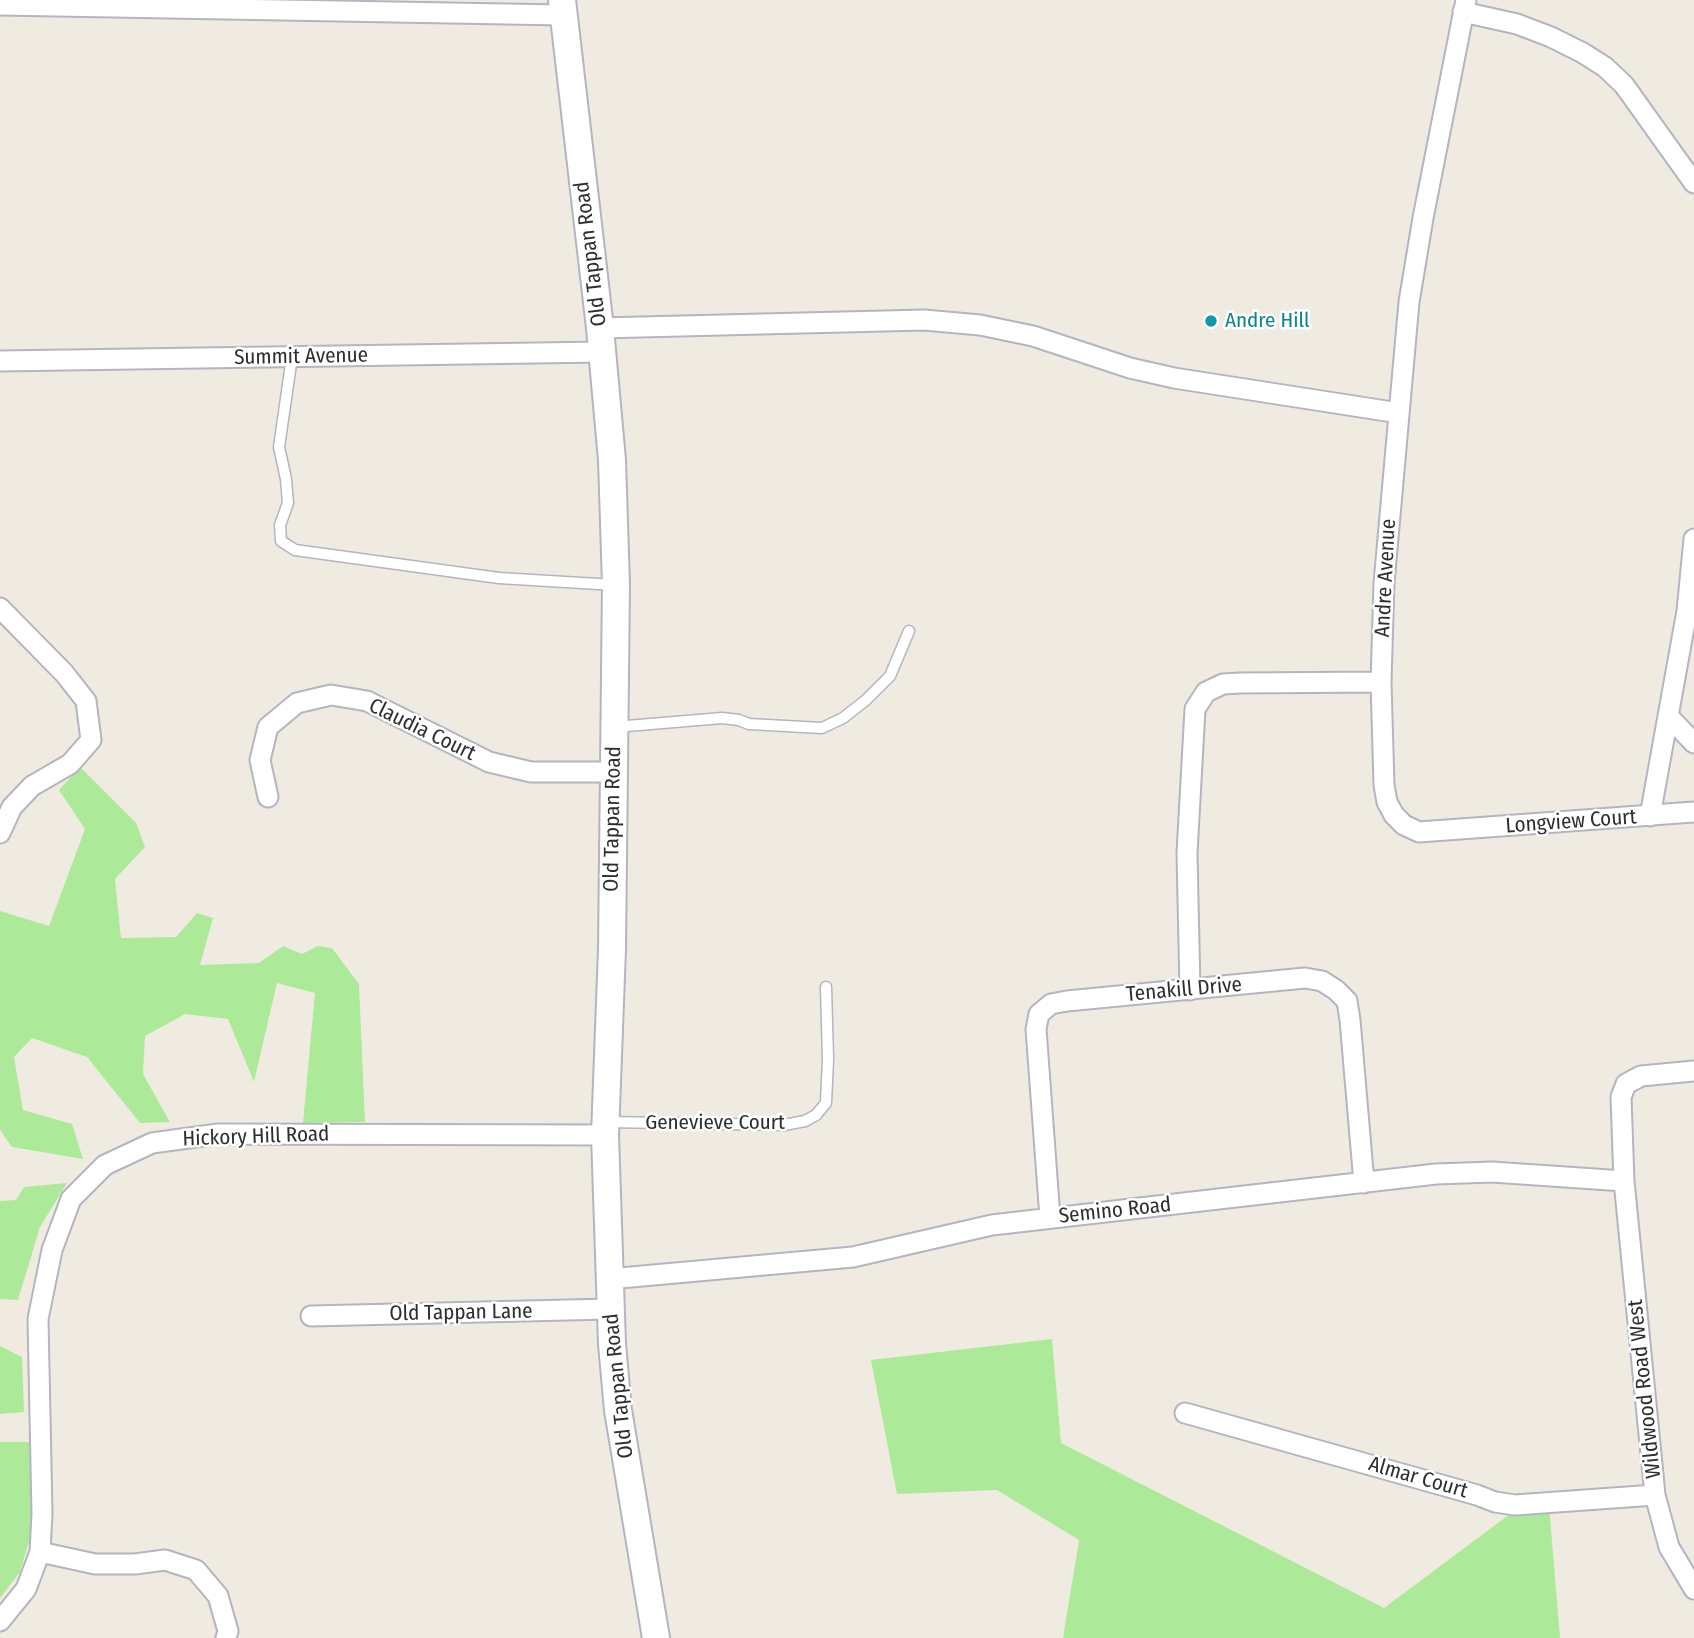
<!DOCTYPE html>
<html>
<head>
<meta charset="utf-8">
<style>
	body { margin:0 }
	canvas { display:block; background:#f0ebe0 }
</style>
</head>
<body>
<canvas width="1694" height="1638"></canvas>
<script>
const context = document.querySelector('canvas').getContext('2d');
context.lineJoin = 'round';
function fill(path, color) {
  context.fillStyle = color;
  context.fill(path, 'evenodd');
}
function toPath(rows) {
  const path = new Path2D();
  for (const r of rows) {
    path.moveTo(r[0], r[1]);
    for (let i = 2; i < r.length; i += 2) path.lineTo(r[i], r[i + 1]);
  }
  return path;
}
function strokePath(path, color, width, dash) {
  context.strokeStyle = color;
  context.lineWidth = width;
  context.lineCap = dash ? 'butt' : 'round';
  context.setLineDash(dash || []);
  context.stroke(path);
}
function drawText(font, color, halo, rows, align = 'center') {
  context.font = font + ' "Fira Sans Condensed",sans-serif';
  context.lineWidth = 5;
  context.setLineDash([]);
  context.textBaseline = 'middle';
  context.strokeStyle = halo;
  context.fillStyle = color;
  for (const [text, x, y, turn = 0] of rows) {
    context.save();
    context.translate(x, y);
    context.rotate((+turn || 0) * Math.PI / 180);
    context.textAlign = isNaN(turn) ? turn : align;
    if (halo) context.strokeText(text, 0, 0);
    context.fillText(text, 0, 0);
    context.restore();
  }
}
fill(toPath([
	[80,767,136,823,145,847,115,879,121,938,176,937,197,913,213,918,200,965,259,963,283,946,302,954,318,946,332,948,359,984,365,1122,303,1123,315,993,277,983,254,1082,228,1019,185,1014,145,1036,143,1074,170,1122,140,1123,87,1057,32,1038,14,1057,23,1110,72,1124,83,1159,12,1147,0,1130,0,911,49,926,85,829,59,790],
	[67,1183,40,1227,18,1300,0,1299,0,1201,16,1200,24,1187],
	[1052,1339,1061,1443,1384,1608,1522,1505,1549,1505,1560,1638,1063,1638,1079,1540,997,1490,897,1494,871,1360],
	[0,1346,22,1357,24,1412,0,1414],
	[0,1442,29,1442,33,1528,20,1572,0,1598]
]), '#acea99');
const lane = toPath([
	[292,357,279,447,286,479,288,503,280,525,281,541,295,550,499,578,615,585],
	[615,727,722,718,739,720,749,724,822,728,843,718,866,700,890,676,909,631],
	[607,1122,784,1125,805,1121,816,1115,826,1103,828,1059,826,987]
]);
const street = toPath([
	[1466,0,1423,218,1409,302,1384,583,1381,682,1384,785,1387,802,1394,815,1404,825,1419,832,1694,812],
	[0,5,563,15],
	[1463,12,1517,24,1551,37,1583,53,1605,67,1624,85,1694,183],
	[600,328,924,320,980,325,1033,336,1130,368,1174,378,1399,413],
	[0,361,602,352],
	[0,608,64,673,86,701,91,740,70,764,32,786,12,807,0,833],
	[1669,717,1694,743],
	[268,797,260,760,268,727,297,703,331,695,367,701,489,762,531,772,614,772],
	[1650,816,1687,611,1694,539],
	[1190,990,1187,853,1195,709,1206,692,1223,684,1240,683,1381,682],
	[1694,1071,1641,1076,1626,1084,1621,1097,1624,1181,1655,1495,1669,1547,1694,1589],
	[1050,1218,1036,1029,1039,1014,1051,1004,1067,1001,1305,978,1322,981,1336,990,1347,1001,1350,1020,1364,1183],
	[609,1279,853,1257,992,1225,1436,1174,1492,1172,1624,1181],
	[311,1316,610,1309],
	[1185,1413,1477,1495,1495,1502,1515,1505,1655,1495],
	[40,1552,95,1564,135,1564,165,1560,196,1570,218,1596,228,1631,226,1638],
	[0,1621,26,1589,40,1552,42,1514,38,1319,52,1250,71,1199,105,1165,152,1143,218,1134,605,1135]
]);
const secondary = toPath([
	[562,0,600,328,612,460,616,585,612,949,605,1135,612,1344,618,1410,656,1638]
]);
strokePath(lane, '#b4b4c2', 13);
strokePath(street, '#b4b4c2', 23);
strokePath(secondary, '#b4b4c2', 30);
strokePath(lane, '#fff', 10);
strokePath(street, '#fff', 19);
strokePath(secondary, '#fff', 26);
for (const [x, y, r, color] of [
	[1211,321,7,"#0f9aa8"]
]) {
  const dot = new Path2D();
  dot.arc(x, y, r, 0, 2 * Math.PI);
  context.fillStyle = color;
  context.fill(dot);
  strokePath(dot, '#fff', 2.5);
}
drawText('21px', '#2e2e2e', '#fff', [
	["Old Tappan Road",591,254,-97],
	["Summit Avenue",301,357,-1],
	["Andre Avenue",1386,578,-87],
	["Claudia Court",422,730,26],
	["Old Tappan Road",613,819,-89],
	["Longview Court",1571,822,-4],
	["Tenakill Drive",1184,990,-5],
	["Genevieve Court",715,1123],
	["Hickory Hill Road",256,1137,-2],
	["Semino Road",1115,1211,-6],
	["Old Tappan Lane",461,1313,-1],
	["Old Tappan Road",619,1386,-96],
	["Wildwood Road West",1645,1389,-96],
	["Almar Court",1418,1478,16]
]);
drawText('21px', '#0d838f', '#fff', [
	["Andre Hill",1225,321]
], 'left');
</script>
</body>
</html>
